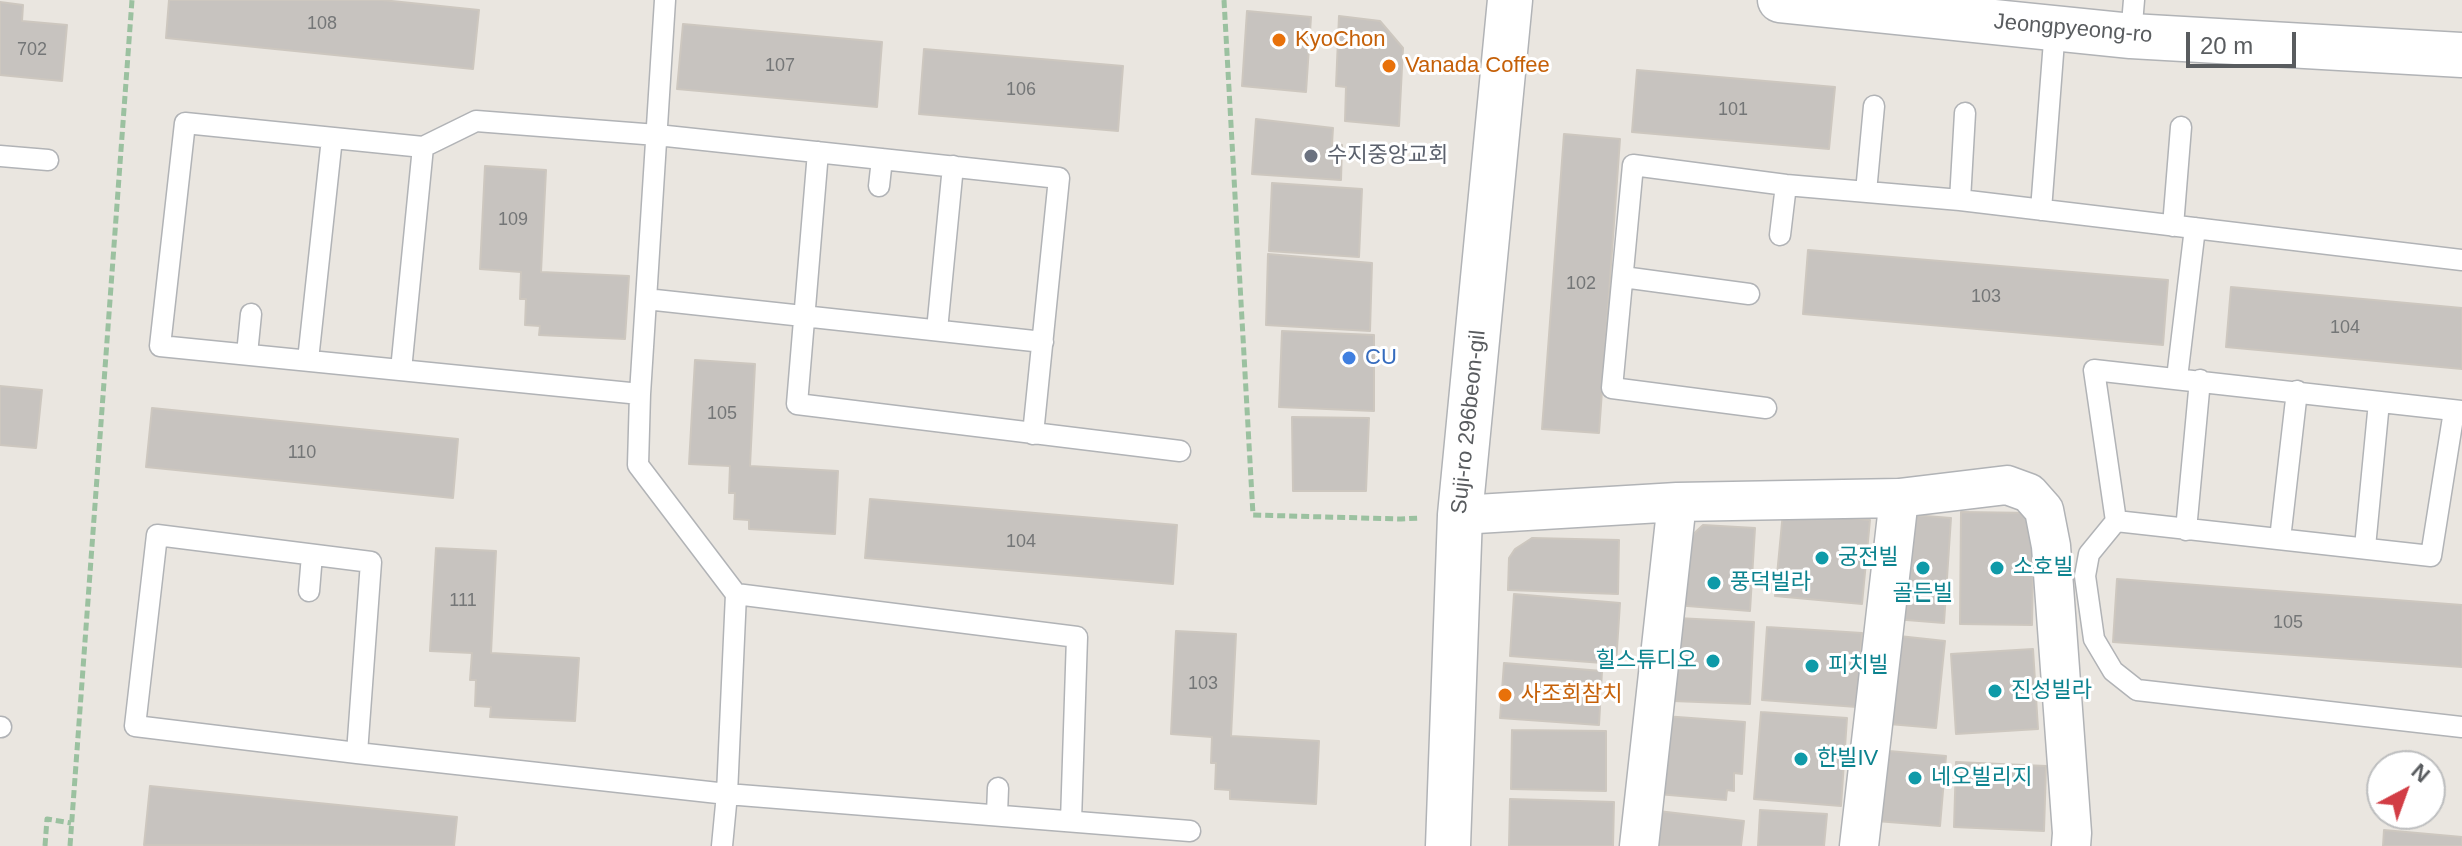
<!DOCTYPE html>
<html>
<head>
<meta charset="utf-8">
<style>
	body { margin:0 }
	#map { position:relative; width:2462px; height:846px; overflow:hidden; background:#eae6e0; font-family:Arial,sans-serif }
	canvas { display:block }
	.north { position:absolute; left:2366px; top:750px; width:80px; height:80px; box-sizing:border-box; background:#fff; border:2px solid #bdbebf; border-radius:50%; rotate:41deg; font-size:22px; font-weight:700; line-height:32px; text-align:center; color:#595c5f }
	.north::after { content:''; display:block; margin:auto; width:28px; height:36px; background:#d23d45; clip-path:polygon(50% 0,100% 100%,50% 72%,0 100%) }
	.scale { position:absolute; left:2186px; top:32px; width:110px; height:36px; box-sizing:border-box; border:4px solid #595c5f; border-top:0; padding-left:10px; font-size:24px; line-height:28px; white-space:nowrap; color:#595c5f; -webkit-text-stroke:6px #fff; paint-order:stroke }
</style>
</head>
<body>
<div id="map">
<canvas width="2462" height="846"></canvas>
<div class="north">N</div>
<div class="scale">20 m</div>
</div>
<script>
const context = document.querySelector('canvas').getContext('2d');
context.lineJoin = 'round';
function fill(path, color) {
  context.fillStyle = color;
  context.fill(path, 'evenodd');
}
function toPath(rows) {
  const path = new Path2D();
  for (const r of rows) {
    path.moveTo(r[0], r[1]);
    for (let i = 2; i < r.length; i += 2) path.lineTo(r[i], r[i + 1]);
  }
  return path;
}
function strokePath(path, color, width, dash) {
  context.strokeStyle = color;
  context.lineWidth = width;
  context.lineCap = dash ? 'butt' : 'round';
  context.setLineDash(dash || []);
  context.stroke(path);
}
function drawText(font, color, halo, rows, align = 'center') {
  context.font = font + ' Arial,"Noto Sans KR",sans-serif';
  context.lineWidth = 6;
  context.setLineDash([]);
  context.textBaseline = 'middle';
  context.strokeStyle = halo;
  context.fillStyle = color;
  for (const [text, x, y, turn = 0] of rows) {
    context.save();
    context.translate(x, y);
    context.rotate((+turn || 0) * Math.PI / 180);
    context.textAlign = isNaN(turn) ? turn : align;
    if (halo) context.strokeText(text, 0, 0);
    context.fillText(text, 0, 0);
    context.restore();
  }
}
const building = toPath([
	[169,0,382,0,479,10,473,69,166,38,169,0],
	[0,2,23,5,22,21,67,25,62,81,0,75,0,2],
	[1247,11,1311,17,1306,92,1242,86,1247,11],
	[1339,16,1380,21,1403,48,1399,126,1345,121,1346,87,1336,86,1339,16],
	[683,24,882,42,877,107,677,89,683,24],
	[924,49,1123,66,1118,131,919,114,924,49],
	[1637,70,1835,87,1829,149,1632,132,1637,70],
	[1256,119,1333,128,1332,144,1342,145,1341,180,1252,174,1256,119],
	[1564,134,1620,139,1599,433,1542,429,1564,134],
	[485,166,546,170,541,272,629,276,625,339,539,335,540,326,525,325,526,299,520,299,521,272,480,269,485,166],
	[1272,183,1362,189,1359,257,1269,251,1272,183],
	[1808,250,2168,280,2163,345,1803,314,1808,250],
	[1268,254,1372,263,1370,331,1266,325,1268,254],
	[2231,287,2462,308,2462,369,2226,347,2231,287],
	[1282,331,1374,335,1374,411,1279,407,1282,331],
	[695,360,755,364,750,466,838,471,835,534,749,529,749,520,734,519,735,493,729,493,730,466,689,464,695,360],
	[0,386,42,390,36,448,0,445,0,386],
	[152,408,458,439,453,498,146,467,152,408],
	[1292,417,1369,418,1366,491,1293,491,1292,417],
	[870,499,1177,525,1173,584,865,558,870,499],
	[1783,512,1870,520,1862,604,1775,596,1783,512],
	[1961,512,2034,513,2032,625,1960,624,1961,512],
	[1901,514,1951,518,1944,623,1894,619,1901,514],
	[1703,525,1755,528,1750,611,1675,605,1688,539,1703,525],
	[1532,538,1619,540,1618,594,1508,590,1509,558,1515,549,1532,538],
	[436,548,496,551,491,653,579,658,575,721,490,717,491,707,475,706,476,680,470,680,472,653,430,651,436,548],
	[2117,579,2462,605,2462,667,2113,642,2117,579],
	[1514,594,1620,603,1616,664,1510,656,1514,594],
	[1677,618,1754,622,1750,704,1673,701,1677,618],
	[1767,627,1862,633,1857,707,1762,700,1767,627],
	[1176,631,1236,634,1231,736,1319,741,1316,804,1230,799,1230,790,1215,789,1216,763,1211,763,1212,737,1171,734,1176,631],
	[1899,636,1945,641,1936,728,1889,724,1899,636],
	[2033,649,2038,729,1956,734,1951,654,2033,649],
	[1504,663,1602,671,1599,725,1500,718,1504,663],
	[1761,712,1847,718,1841,806,1754,799,1761,712],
	[1664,716,1745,722,1742,774,1734,773,1734,791,1727,790,1726,800,1658,794,1664,716],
	[1512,730,1606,731,1606,791,1511,789,1512,730],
	[1889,751,1946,756,1940,826,1876,821,1878,800,1884,800,1889,751],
	[1956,762,2046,766,2044,831,1954,827,1956,762],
	[150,786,457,817,454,846,144,845,150,786],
	[1510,799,1614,802,1613,846,1509,846,1510,799],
	[1760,810,1827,814,1824,846,1758,846,1760,810],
	[1658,811,1744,821,1741,846,1654,846,1658,811],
	[2384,830,2462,837,2462,846,2383,846,2384,830]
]);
fill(building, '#c7c3bf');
strokePath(building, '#cdc7bf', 2);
const service = toPath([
	[665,0,640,394,638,465,736,594,727,794,722,846],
	[2131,36,2134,0],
	[818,152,797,404,1180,451],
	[0,156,48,160],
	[879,186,882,159],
	[1866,192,1874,106],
	[1960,200,1965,113],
	[2041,210,2055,28],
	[2173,226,2181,127],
	[1780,235,1786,185],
	[1623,277,1749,294],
	[646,299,1043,342],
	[937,330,953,166],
	[247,354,251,314],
	[308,360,332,138],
	[401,370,423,147],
	[2177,378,2195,228],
	[640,394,160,346,185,123,423,147,476,121,657,135,1059,178,1033,434],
	[1766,408,1612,388,1633,165,1786,185,1960,200,2462,260],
	[2462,411,2094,370,2116,521,2089,554,2085,576,2094,639,2113,671,2137,690,2462,727],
	[2116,521,2431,556,2454,411],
	[2186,530,2200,380],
	[2280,539,2297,391],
	[2365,547,2379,402],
	[309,591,312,555],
	[736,594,1077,637,1071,821],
	[0,727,1,727],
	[357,753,371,562,157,535,135,726,357,753,727,794,1190,831],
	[997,814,998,788]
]);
const minor = toPath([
	[1460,515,1677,502,1899,498,2007,485,2029,493,2044,510,2051,546,2072,833,2071,846],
	[1639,846,1677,502],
	[1859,846,1899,498]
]);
const tertiary = toPath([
	[1780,0,2131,36,2462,55],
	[1448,846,1460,515,1510,0]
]);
strokePath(service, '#b1b3b6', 23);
strokePath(minor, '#b1b3b6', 41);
strokePath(tertiary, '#b1b3b6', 47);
strokePath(toPath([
	[1224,0,1253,515,1401,519,1421,518],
	[45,846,47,819,71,823],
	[70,846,132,0]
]), '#9bc1a0', 5, [8, 4]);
strokePath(service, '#fff', 20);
strokePath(minor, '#fff', 38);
strokePath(tertiary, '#fff', 44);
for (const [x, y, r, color] of [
	[1279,40,8,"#e8710a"],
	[1389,66,8,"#e8710a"],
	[1311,156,8,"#6b7280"],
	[1349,358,8,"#3f7fe0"],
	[1822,558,8,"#0f9aa8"],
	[1923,568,8,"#0f9aa8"],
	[1997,568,8,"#0f9aa8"],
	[1714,583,8,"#0f9aa8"],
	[1713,661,8,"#0f9aa8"],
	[1812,666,8,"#0f9aa8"],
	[1995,691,8,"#0f9aa8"],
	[1505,695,8,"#e8710a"],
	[1801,759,8,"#0f9aa8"],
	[1915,778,8,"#0f9aa8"]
]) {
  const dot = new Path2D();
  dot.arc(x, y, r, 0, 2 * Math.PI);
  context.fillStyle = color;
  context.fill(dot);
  strokePath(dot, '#fff', 3);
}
drawText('18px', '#747677', null, [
	["108",322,24],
	["702",32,50],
	["107",780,66],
	["106",1021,90],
	["101",1733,110],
	["109",513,220],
	["102",1581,284],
	["103",1986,297],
	["104",2345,328],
	["105",722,414],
	["110",302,453],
	["104",1021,542],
	["111",463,601],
	["105",2288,623],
	["103",1203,684]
]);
drawText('22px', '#595c5f', '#fff', [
	["Jeongpyeong-ro",2073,29,5],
	["Suji-ro 296beon-gil",1469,422,-84]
]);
drawText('22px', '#c56008', '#fff', [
	["KyoChon",1295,40],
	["Vanada Coffee",1405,66],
	["사조회참치",1521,695]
], 'left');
drawText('22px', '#5b616d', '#fff', [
	["수지중앙교회",1327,156]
], 'left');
drawText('22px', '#366cbe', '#fff', [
	["CU",1365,358]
], 'left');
drawText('22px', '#0d838f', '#fff', [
	["궁전빌",1838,558],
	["소호빌",2013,568],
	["풍덕빌라",1730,583],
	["골든빌",1923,594,"center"],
	["힐스튜디오",1697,661,"right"],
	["피치빌",1828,666],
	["진성빌라",2011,691],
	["한빌IV",1817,759],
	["네오빌리지",1931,778]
], 'left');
</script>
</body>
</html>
